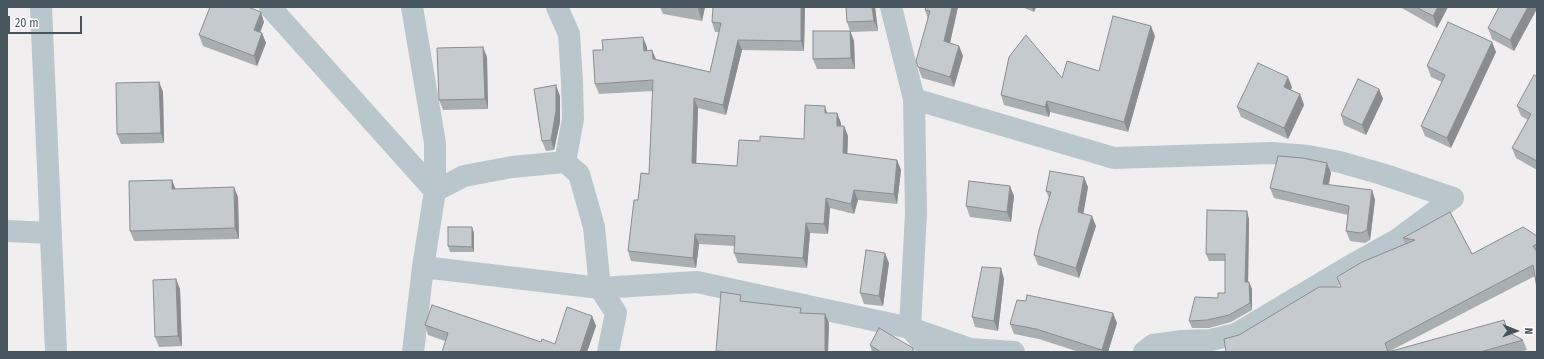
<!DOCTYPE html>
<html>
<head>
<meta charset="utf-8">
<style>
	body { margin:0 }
	#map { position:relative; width:1544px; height:359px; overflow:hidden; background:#f1eeef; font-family:"Fira Sans Condensed",sans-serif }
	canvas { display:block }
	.frame { position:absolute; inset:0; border:8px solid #46555c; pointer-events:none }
	.north { position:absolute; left:1496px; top:311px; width:40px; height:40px; -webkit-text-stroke:3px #fff; paint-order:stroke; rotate:91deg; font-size:11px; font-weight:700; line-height:16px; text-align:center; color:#46555c }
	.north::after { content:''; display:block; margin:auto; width:14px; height:18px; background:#46555c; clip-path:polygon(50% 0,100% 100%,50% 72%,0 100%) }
	.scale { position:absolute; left:8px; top:16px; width:74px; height:18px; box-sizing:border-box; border:2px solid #46555c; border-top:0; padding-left:5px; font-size:12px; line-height:14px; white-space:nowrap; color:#46555c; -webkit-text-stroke:3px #fff; paint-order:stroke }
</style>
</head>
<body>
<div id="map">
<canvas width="1544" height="359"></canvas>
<div class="frame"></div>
<div class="north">N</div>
<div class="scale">20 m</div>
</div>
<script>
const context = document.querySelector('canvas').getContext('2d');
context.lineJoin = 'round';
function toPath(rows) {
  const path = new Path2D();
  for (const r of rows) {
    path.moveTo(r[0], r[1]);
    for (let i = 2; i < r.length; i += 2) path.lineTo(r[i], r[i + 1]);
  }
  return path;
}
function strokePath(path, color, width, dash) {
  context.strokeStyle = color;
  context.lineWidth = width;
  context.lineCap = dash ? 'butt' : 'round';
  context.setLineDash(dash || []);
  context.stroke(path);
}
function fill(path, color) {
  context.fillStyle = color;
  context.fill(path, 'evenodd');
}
strokePath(toPath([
	[41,7,56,352],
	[270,7,435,191],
	[412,7,435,143,435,191,423,267,413,352],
	[557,7,569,34,572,82,573,119,565,162,579,174,594,227,600,288,616,313,608,352],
	[891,7,914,99,916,213,910,328,931,352],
	[914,99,1114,158,1273,153,1308,156,1340,162,1382,174,1453,198],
	[435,191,464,176,512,167,565,162],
	[7,231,51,233],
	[423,267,600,288,697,282,910,328,970,349,1014,352],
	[1144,352,1153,345,1182,341,1211,340,1236,334,1355,263,1398,239,1453,198]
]), '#b9c6cc', 22);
fill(toPath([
	[660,7,705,7,702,21,663,14],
	[805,7,804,51,742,50,726,115,698,108,696,163,737,166,760,141,804,139,827,113,837,113,841,123,841,126,844,126,848,136,847,154,897,160,901,170,897,204,858,200,854,214,830,208,828,234,810,233,807,268,738,263,734,253,735,246,699,244,696,268,631,261,628,251,638,200,649,174,653,91,599,94,595,84,647,47,647,50,652,50,656,59,710,72,719,32,715,32,712,22],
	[875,7,878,31,851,32,854,41,855,69,817,69,813,59,850,31,847,22],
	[958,7,950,43,959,46,963,56,954,87,922,78,918,67,928,19,925,10],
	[1022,7,1036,7,1034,12],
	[1400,7,1448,7,1437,28],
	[1497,7,1537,7,1514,51,1492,39,1488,28,1499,8],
	[264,22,260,33,262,33,266,43,257,66,203,46,199,35],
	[1155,36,1128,132,1050,112,1049,117,1004,105,1001,95,1099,71],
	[1492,42,1496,52,1451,148,1425,136,1421,126,1442,82,1431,77,1427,66],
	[487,57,488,109,443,110,439,100],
	[1537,77,1537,170,1516,158,1512,148,1528,120,1521,116,1517,106],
	[159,82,163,92,164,143,121,144,117,134],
	[1292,87,1291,90,1300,94,1304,105,1288,139,1241,117,1237,107],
	[1379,89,1383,99,1366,135,1344,125,1341,115],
	[560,96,560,122,554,150,546,151,542,141],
	[1331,173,1329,185,1372,190,1375,200,1370,240,1365,243,1350,241,1346,231,1348,215,1274,198,1270,188],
	[1088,187,1083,213,1096,226,1079,278,1038,265,1034,255,1049,198,1046,191],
	[1014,196,1011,222,970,217,966,206],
	[238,197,239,239,134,241,130,231],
	[1450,212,1472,254,1537,236,1537,288,1535,276,1390,351,1509,332,1523,340,1527,350,1519,352,1226,352,1239,335,1341,287,1337,277,1405,244,1403,238],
	[1249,219,1248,282,1249,282,1252,289,1252,310,1231,322,1209,328,1192,328,1189,321,1225,293,1225,261,1209,261,1206,254],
	[474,233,474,252,450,252,448,246],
	[889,263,883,306,864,304,860,293],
	[176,279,180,289,182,346,159,347,155,337],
	[1004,279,998,331,975,327,972,317],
	[743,301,802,313,825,314,829,323,828,352,717,352,716,351],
	[592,316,596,326,587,352,445,341,428,335,425,325,555,344],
	[1117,323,1108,352,1079,352,1039,339,1014,334,1010,324],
	[870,345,913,348,914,352,872,352]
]), '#a9aeb1');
fill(toPath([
	[698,7,705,7,702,21,698,8],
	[801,7,805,7,804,51,801,41],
	[872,7,875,7,878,31,874,21],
	[952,7,958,7,948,52,944,41],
	[1032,7,1036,7,1034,12],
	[1438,7,1448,7,1437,28,1433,16],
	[1528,7,1537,7,1537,9,1514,51,1510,40],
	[261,12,264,22,257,40,254,30],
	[1151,26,1155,36,1128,132,1124,122],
	[850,31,854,41,855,69,851,58],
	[262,33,266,43,257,66,254,56],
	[643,37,647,47,648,61,644,51],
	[738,40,742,50,726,115,723,105],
	[1492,42,1496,52,1451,148,1447,138],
	[959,46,963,56,954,87,950,77],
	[483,47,487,57,488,109,485,99],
	[652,50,656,60,653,59],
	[1288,77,1292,87,1287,97,1284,87],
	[159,82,163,92,164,143,161,133],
	[556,85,560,96,560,122,554,150,551,140],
	[1379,89,1383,99,1366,135,1362,125],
	[1300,94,1304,105,1288,139,1284,128],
	[694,98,698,108,696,173,692,163],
	[1047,101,1050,112,1049,117,1045,107],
	[825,106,828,116,825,113],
	[837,113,841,123,841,136,837,126],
	[844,126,848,136,847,163,843,153],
	[897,160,901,170,897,204,894,194],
	[1327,163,1331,173,1326,194,1323,184],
	[1084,177,1088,187,1082,222,1078,212],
	[172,180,176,190,172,189],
	[1010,186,1014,196,1011,222,1007,212],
	[234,187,238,197,239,239,235,228],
	[854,190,858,200,854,214,851,204],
	[1372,190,1375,200,1370,240,1367,230],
	[826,198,830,208,828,234,824,224],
	[1247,211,1249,219,1248,289,1245,282],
	[1092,216,1096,226,1079,278,1076,268],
	[806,223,810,233,807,268,803,258],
	[472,227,474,233,474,252,472,247],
	[695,234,699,244,696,268,693,258],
	[885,253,889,263,883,306,879,296],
	[1001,268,1004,279,998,331,994,321],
	[176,279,180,289,182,346,178,336],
	[1249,282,1252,289,1252,310,1250,303],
	[1113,313,1117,323,1108,352,1103,352,1102,350],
	[825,314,829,323,828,352,825,352],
	[592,316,596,326,587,352,580,352]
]), '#8a8d90');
const building = toPath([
	[210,7,248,7,261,12,254,30,262,33,254,56,199,35,210,7],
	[713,7,801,7,801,41,738,40,723,105,694,98,692,163,737,166,739,140,760,141,760,136,804,139,805,105,825,106,825,113,837,113,837,126,844,126,843,153,897,160,894,194,854,190,851,204,826,198,824,224,806,223,803,258,734,253,735,236,695,234,693,258,628,251,634,200,638,200,641,173,649,174,653,80,595,84,593,50,603,50,602,40,643,37,644,51,652,50,653,59,710,72,721,23,712,22,713,7],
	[846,7,872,7,874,21,847,22,846,7],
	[926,7,952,7,944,41,959,46,950,77,918,67,916,61,930,11,925,10,926,7],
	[1416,7,1438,7,1433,16,1416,7],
	[1499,7,1528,7,1510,40,1488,28,1499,7],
	[1113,16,1151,26,1124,122,1047,101,1045,107,1001,95,1009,57,1026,35,1062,78,1067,61,1099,71,1113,16],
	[1448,22,1492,42,1447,138,1421,126,1445,75,1427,66,1448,22],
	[813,31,850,31,851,58,813,59,813,31],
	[483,47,485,99,439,100,437,48,483,47],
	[1258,63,1288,77,1284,87,1300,94,1284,128,1237,107,1258,63],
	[1534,75,1537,77,1537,161,1512,148,1531,114,1517,106,1534,75],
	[1358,79,1379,89,1362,125,1341,115,1358,79],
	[159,82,161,133,117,134,116,83,159,82],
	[556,85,556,111,551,140,542,141,534,89,556,85],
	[1278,156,1303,158,1327,163,1323,184,1372,190,1367,230,1361,233,1346,231,1349,206,1270,188,1278,156],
	[1050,171,1084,177,1078,212,1092,216,1076,268,1034,255,1039,230,1051,192,1046,191,1050,171],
	[172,180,172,189,234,187,235,228,130,231,129,181,172,180],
	[969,181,1010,186,1007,212,966,206,969,181],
	[1207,210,1247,211,1245,282,1249,282,1250,303,1229,315,1207,320,1189,321,1195,297,1218,298,1218,293,1225,293,1225,254,1206,254,1207,210],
	[1450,212,1472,254,1523,227,1537,236,1537,244,1533,246,1537,252,1537,288,1533,265,1385,343,1388,352,1504,320,1508,332,1523,340,1480,352,1226,352,1224,339,1239,335,1319,287,1341,287,1337,277,1362,262,1415,240,1403,238,1450,212],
	[448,227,472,227,472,247,448,246,448,227],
	[866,250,885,253,879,296,860,293,866,250],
	[982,267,1001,268,994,321,972,317,982,267],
	[176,279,178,336,155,337,153,280,176,279],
	[721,292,741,295,740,301,801,308,800,313,825,314,825,352,733,352,716,351,721,292],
	[1027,295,1113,313,1102,350,1036,329,1010,324,1017,300,1026,301,1027,295],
	[432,305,541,342,542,339,555,344,567,307,592,316,580,352,442,352,448,333,425,325,432,305],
	[879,328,913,348,913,352,881,352,870,345,879,328]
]);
fill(building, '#c5cace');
strokePath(building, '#8a8d90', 1);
</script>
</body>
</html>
